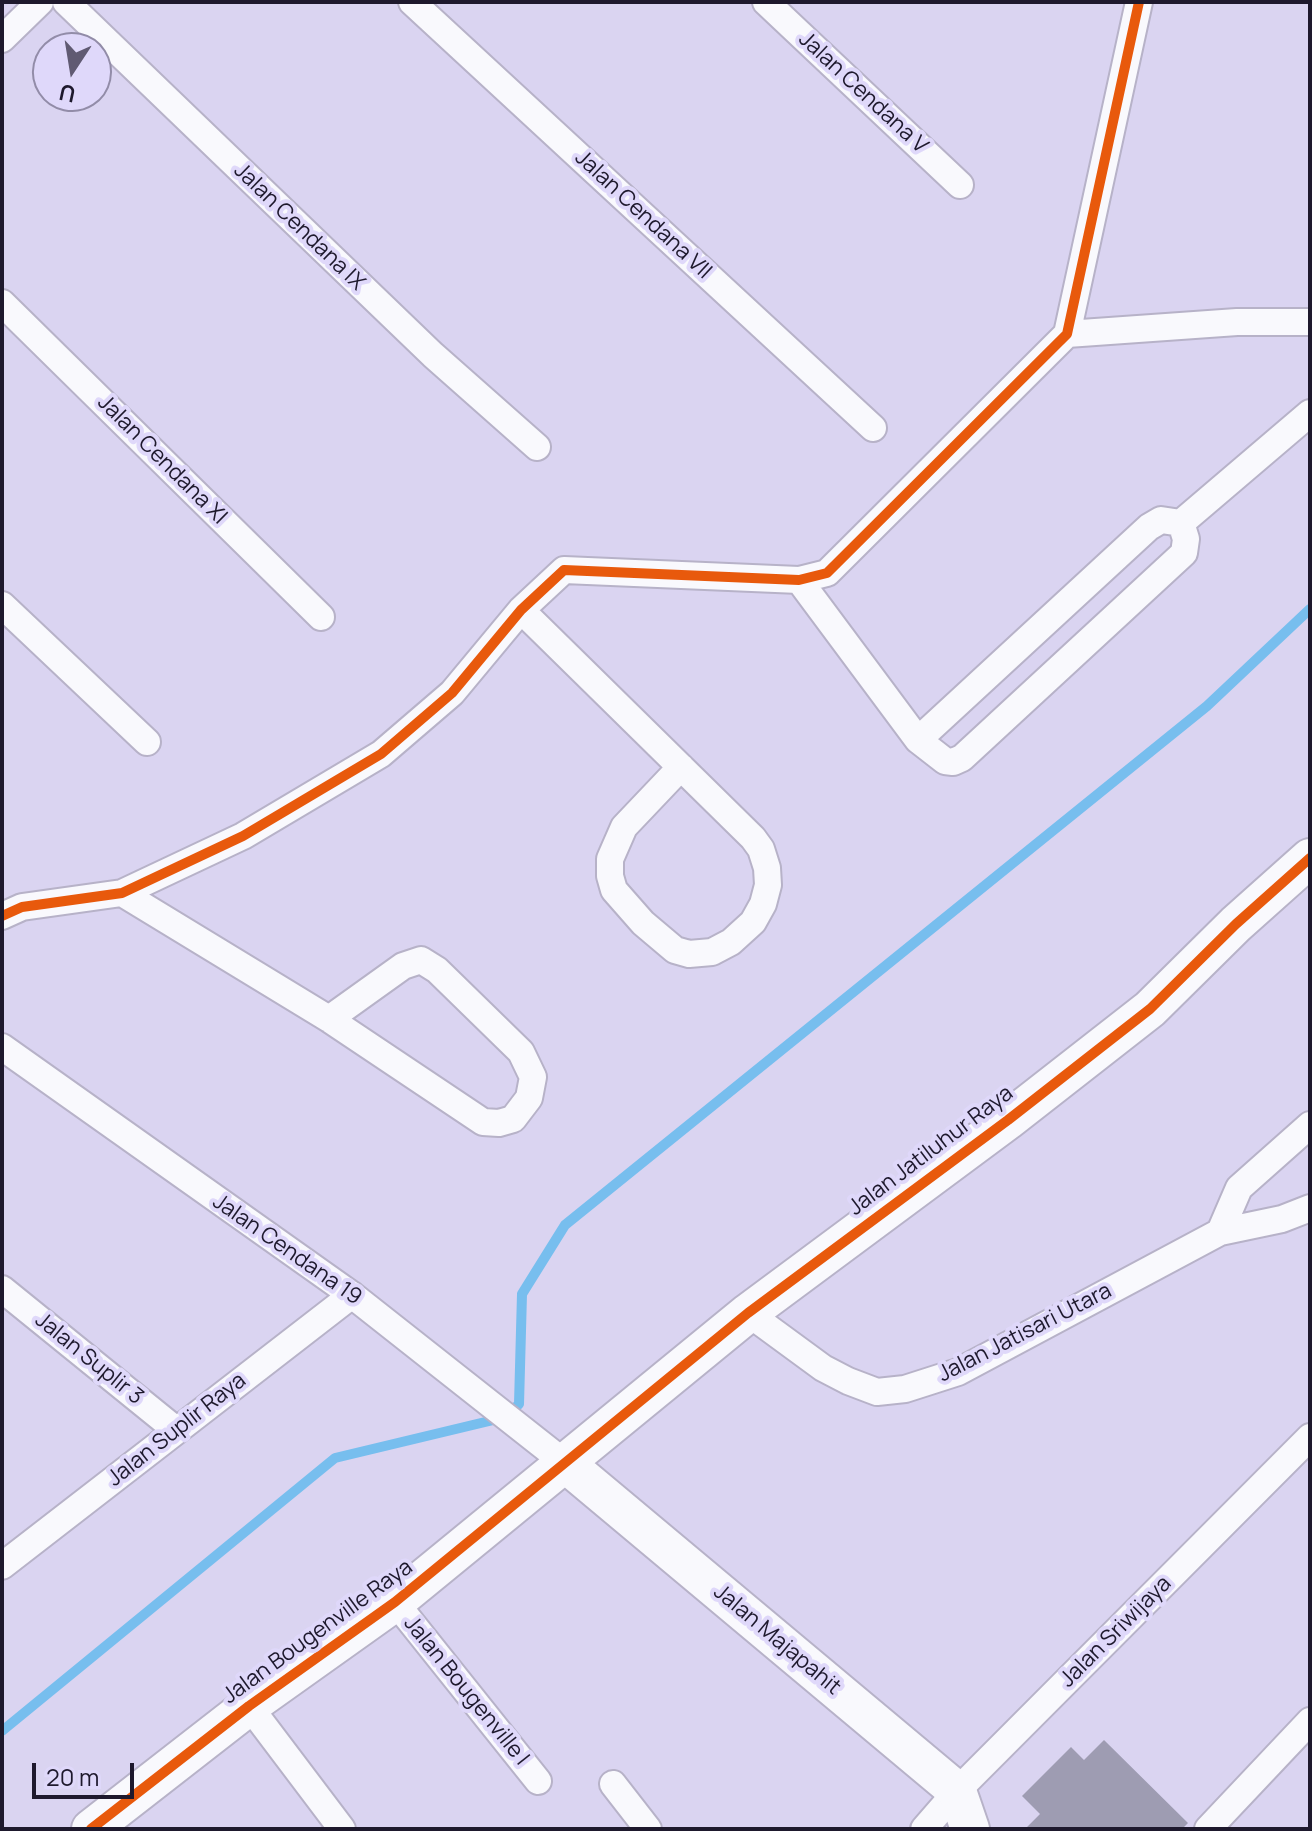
<!DOCTYPE html>
<html>
<head>
<meta charset="utf-8">
<style>
	body { margin:0 }
	#map { position:relative; width:1312px; height:1831px; overflow:hidden; background:#dad4f1; font-family:Manrope,sans-serif }
	canvas { display:block }
	.frame { position:absolute; inset:0; border:4px solid #1e192d; pointer-events:none }
	.north { position:absolute; left:32px; top:32px; width:80px; height:80px; box-sizing:border-box; background:#dfd8fa; border:2px solid #928ca8; border-radius:50%; rotate:192deg; font-size:22px; font-weight:700; line-height:32px; text-align:center; color:#1e192d }
	.north::after { content:''; display:block; margin:auto; width:28px; height:36px; background:#605a72; clip-path:polygon(50% 0,100% 100%,50% 72%,0 100%) }
	.scale { position:absolute; left:32px; top:1763px; width:102px; height:36px; box-sizing:border-box; border:4px solid #1e192d; border-top:0; padding-left:10px; font-size:24px; line-height:28px; white-space:nowrap; color:#1e192d; -webkit-text-stroke:6px #dfd8fa; paint-order:stroke }
</style>
</head>
<body>
<div id="map">
<canvas width="1312" height="1831"></canvas>
<div class="frame"></div>
<div class="north">U</div>
<div class="scale">20 m</div>
</div>
<script>
const context = document.querySelector('canvas').getContext('2d');
context.lineJoin = 'round';
function toPath(rows) {
  const path = new Path2D();
  for (const r of rows) {
    path.moveTo(r[0], r[1]);
    for (let i = 2; i < r.length; i += 2) path.lineTo(r[i], r[i + 1]);
  }
  return path;
}
function strokePath(path, color, width, dash) {
  context.strokeStyle = color;
  context.lineWidth = width;
  context.lineCap = dash ? 'butt' : 'round';
  context.setLineDash(dash || []);
  context.stroke(path);
}
function fill(path, color) {
  context.fillStyle = color;
  context.fill(path, 'evenodd');
}
function drawText(font, color, halo, rows, align = 'center') {
  context.font = font + ' Manrope,sans-serif';
  context.lineWidth = 8;
  context.setLineDash([]);
  context.textBaseline = 'middle';
  context.strokeStyle = halo;
  context.fillStyle = color;
  for (const [text, x, y, turn = 0] of rows) {
    context.save();
    context.translate(x, y);
    context.rotate((+turn || 0) * Math.PI / 180);
    context.textAlign = isNaN(turn) ? turn : align;
    if (halo) context.strokeText(text, 0, 0);
    context.fillText(text, 0, 0);
    context.restore();
  }
}
strokePath(toPath([
	[2,1731,335,1458,506,1417,519,1404,522,1294,565,1225,1207,706,1310,609]
]), '#77beee', 10);
fill(toPath([
	[1104,1740,1188,1823,1182,1829,1025,1829,1040,1814,1022,1796,1071,1747,1084,1760]
]), '#9e9cb2');
const street = toPath([
	[66,2,433,355,537,447],
	[412,2,873,428],
	[766,2,960,185],
	[2,39,40,2],
	[2,303,321,617],
	[1067,334,1237,322,1310,322],
	[1181,523,1310,413],
	[799,580,918,740,945,761,953,762,962,758,1184,553,1186,539,1181,523],
	[2,605,147,742],
	[521,610,753,838,761,849,767,868,768,885,763,904,753,922,731,942,712,952,689,954,675,950,643,923,614,890,610,876,610,859,624,827,681,767],
	[918,740,1149,527,1161,520,1181,523],
	[122,893,329,1019,483,1122,499,1123,513,1119,529,1098,533,1077,521,1052,437,970,421,960,403,966,329,1019],
	[2,916,22,907,122,893,243,836,381,754,452,693,521,610,564,570,799,580,827,573,1067,334,1139,2],
	[2,1047,352,1295,565,1463],
	[1220,1232,1239,1188,1310,1125],
	[2,1289,176,1430],
	[748,1313,823,1368,848,1381,877,1392,905,1389,958,1372,1220,1232,1282,1219,1310,1208],
	[2,1566,352,1295],
	[395,1602,538,1781],
	[249,1706,342,1829],
	[613,1784,648,1829],
	[924,1829,957,1791,1310,1437],
	[1208,1829,1310,1721]
]);
const secondary = toPath([
	[565,1463,957,1791,970,1829],
	[91,1829,249,1706,395,1602,748,1313,1008,1120,1150,1009,1236,924,1310,858]
]);
strokePath(street, '#b7b2c8', 30);
strokePath(secondary, '#b7b2c8', 42);
strokePath(street, '#f9f9fd', 26);
strokePath(secondary, '#f9f9fd', 38);
strokePath(toPath([
	[2,916,22,907,122,893,243,836,381,754,452,693,521,610,564,570,799,580,827,573,1067,334,1139,2],
	[91,1829,249,1706,395,1602,748,1313,1008,1120,1150,1009,1236,924,1310,858]
]), '#e8590c', 10);
drawText('22px', '#1e192d', '#dfd8fa', [
	["Jalan Cendana V",863,93,43],
	["Jalan Cendana VII",643,215,43],
	["Jalan Cendana IX",299,227,44],
	["Jalan Cendana XI",162,460,45],
	["Jalan Jatiluhur Raya",931,1151,-37],
	["Jalan Cendana 19",287,1250,35],
	["Jalan Jatisari Utara",1025,1333,-27],
	["Jalan Suplir 3",89,1359,39],
	["Jalan Suplir Raya",177,1430,-38],
	["Jalan Bougenville Raya",318,1632,-36],
	["Jalan Sriwijaya",1116,1632,-45],
	["Jalan Majapahit",777,1640,40],
	["Jalan Bougenville I",466,1691,51]
]);
</script>
</body>
</html>
